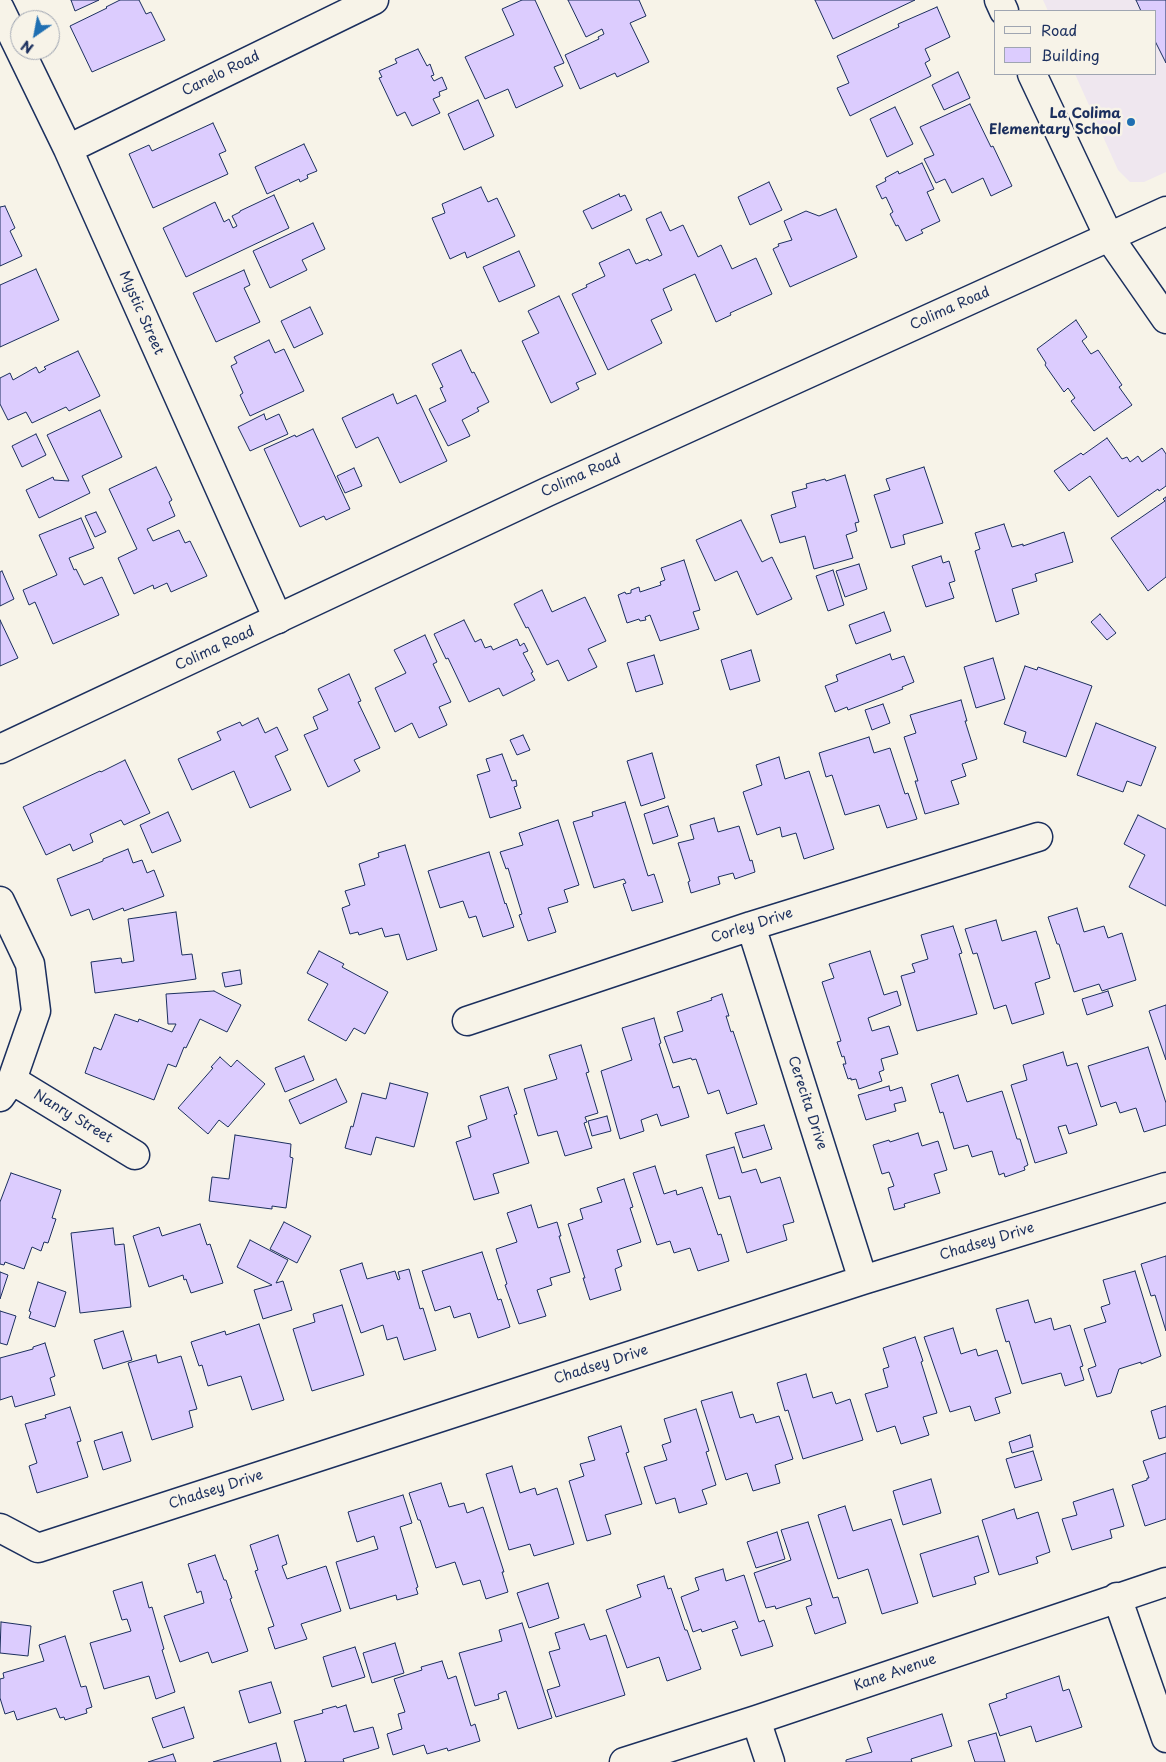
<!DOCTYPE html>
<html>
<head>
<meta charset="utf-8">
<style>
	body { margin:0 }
	#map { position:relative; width:1166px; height:1762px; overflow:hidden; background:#f7f3e8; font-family:"Playpen Sans",sans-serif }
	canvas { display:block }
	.legend { position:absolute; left:994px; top:10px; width:162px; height:65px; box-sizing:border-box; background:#f7f3e8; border:1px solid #9fa5b1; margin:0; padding:6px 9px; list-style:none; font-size:15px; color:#1b2f5e }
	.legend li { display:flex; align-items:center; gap:10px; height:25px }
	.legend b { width:25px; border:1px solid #9fa5b1 }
	.north { position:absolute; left:10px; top:10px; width:50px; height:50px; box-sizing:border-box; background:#f7f3e8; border:1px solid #9fa5b1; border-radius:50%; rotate:213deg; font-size:14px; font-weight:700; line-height:20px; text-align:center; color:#1b2f5e }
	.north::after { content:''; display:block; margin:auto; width:18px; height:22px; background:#1f6fb2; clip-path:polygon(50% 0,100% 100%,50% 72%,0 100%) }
</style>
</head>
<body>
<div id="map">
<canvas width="1166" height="1762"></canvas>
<ul class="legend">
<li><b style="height:6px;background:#f7f3e8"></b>Road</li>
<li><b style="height:14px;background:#dcccfe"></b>Building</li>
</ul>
<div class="north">N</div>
</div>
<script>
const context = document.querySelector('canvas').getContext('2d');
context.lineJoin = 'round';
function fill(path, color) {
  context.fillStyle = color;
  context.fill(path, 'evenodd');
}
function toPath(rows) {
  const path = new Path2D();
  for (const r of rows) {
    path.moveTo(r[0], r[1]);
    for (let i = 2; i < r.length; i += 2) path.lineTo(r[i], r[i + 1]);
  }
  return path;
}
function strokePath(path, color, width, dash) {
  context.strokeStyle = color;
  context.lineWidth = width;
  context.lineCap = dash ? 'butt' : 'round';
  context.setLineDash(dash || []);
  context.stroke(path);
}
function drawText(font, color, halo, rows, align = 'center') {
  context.font = font + ' "Playpen Sans",sans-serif';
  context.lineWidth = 5;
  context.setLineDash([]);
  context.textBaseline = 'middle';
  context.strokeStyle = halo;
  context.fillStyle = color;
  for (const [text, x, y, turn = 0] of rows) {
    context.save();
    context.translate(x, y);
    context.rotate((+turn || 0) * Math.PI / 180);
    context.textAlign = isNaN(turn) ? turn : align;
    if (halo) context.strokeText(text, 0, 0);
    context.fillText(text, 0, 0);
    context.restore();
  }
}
fill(toPath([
	[1043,0,1166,0,1166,172,1144,182,1130,182,1118,170,1075,74,1155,74,1155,11,1048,11]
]), '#efe7ef');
const building = toPath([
	[71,0,99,0,75,11,71,0],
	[120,0,139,0,146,14,151,12,165,40,92,72,70,26,107,8,106,7,120,0],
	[522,0,535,0,564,63,554,67,563,86,516,108,508,89,485,99,465,57,514,35,502,9,522,0],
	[568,0,639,0,646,16,630,23,649,62,617,77,615,73,580,89,565,55,599,39,598,37,604,34,602,29,586,37,568,0],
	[815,0,915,0,833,39,815,0],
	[1136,0,1166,0,1166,63,1155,41,1155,11,1141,11,1136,0],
	[937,7,950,37,925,49,930,60,925,63,931,76,850,116,837,88,849,83,837,56,899,27,898,24,937,7],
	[418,49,427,66,430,64,434,75,431,76,434,81,442,77,447,89,439,92,440,96,433,99,440,113,412,126,405,112,397,116,379,78,382,77,379,71,397,63,395,59,418,49],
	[958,72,970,98,944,110,932,85,958,72],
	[478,100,494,136,464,150,448,114,478,100],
	[970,104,991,147,993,146,1012,186,991,196,983,178,952,193,945,179,936,183,924,159,934,155,920,127,970,104],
	[895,107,913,144,887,157,870,119,895,107],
	[213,123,226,151,219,154,228,174,153,208,129,154,149,145,152,151,213,123],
	[304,144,317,171,307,175,308,178,300,182,299,179,267,194,255,167,304,144],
	[922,163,934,189,927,192,940,221,921,230,923,233,906,241,898,225,896,226,890,214,893,212,886,197,882,199,876,186,886,181,885,178,898,171,899,174,922,163],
	[769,182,782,210,750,225,738,197,769,182],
	[481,187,488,202,497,198,515,236,467,258,465,252,450,259,432,218,445,213,442,204,481,187],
	[619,194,620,197,625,195,632,210,592,229,583,211,619,194],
	[274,195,289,228,186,277,163,228,215,202,224,222,229,219,233,228,237,226,232,216,240,212,240,211,274,195],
	[5,206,15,228,10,231,22,256,0,266,0,207,5,206],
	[836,209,857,257,790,287,773,249,779,246,778,244,792,240,784,221,806,211,819,216,836,209],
	[661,212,670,231,683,225,698,257,721,245,732,269,756,258,772,294,730,313,731,315,716,322,695,274,663,289,672,310,651,320,662,343,608,370,572,294,587,287,586,285,605,276,599,263,629,249,636,264,648,259,649,261,662,255,646,219,661,212],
	[313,223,325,249,302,260,307,270,270,288,253,251,313,223],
	[519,251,535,286,499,302,483,267,519,251],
	[36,269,59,320,0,347,0,285,36,269],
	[244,270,250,285,244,288,260,322,216,342,193,293,244,270],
	[559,296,596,374,576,383,579,389,551,403,522,341,539,333,528,311,559,296],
	[310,307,323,334,294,348,281,321,310,307],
	[1076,320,1087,337,1082,341,1091,354,1098,350,1122,385,1119,387,1132,405,1094,431,1071,401,1075,398,1068,388,1064,392,1045,365,1046,363,1037,349,1076,320],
	[269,340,275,353,284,349,304,391,250,416,240,395,243,393,231,366,237,363,234,357,269,340],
	[461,350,472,373,474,372,489,402,477,408,479,411,462,420,470,436,448,446,429,409,446,401,440,388,443,387,432,364,461,350],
	[78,351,100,396,69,411,66,407,32,423,26,412,8,420,0,404,0,378,10,373,13,380,36,367,39,373,46,369,44,367,78,351],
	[393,394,397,404,416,395,447,461,400,483,378,437,356,448,342,418,393,394],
	[100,410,122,457,82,476,90,493,39,518,26,490,53,477,54,480,69,481,47,435,100,410],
	[264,414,266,420,279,414,288,434,250,451,238,427,264,414],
	[313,429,350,509,326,520,324,516,300,527,264,449,295,435,296,437,313,429],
	[36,434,46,455,22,467,12,446,36,434],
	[1107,438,1122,459,1127,457,1130,462,1138,456,1142,462,1162,448,1166,454,1166,486,1159,491,1158,489,1118,517,1090,476,1069,491,1054,471,1081,453,1083,455,1107,438],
	[156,467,172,500,169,502,175,516,147,529,153,541,179,530,185,543,190,541,207,576,171,592,167,583,154,589,153,585,134,594,118,558,137,549,109,489,156,467],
	[924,467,943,523,903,535,905,544,891,548,874,495,890,490,886,479,924,467],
	[354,468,362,486,345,493,337,476,354,468],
	[845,475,859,522,855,523,857,531,846,535,853,558,814,569,805,536,780,543,771,515,796,507,792,492,807,488,806,484,825,479,826,481,845,475],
	[1166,497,1166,577,1148,591,1111,538,1165,501,1163,499,1166,497],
	[96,512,106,532,95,537,85,516,96,512],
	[81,518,94,548,69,558,74,570,76,569,84,585,102,577,119,615,53,644,35,602,29,605,23,590,57,575,39,535,81,518],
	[741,520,762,562,772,557,792,599,757,615,737,571,715,581,696,540,741,520],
	[1004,524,1012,547,1023,544,1023,546,1064,532,1073,562,1035,574,1037,581,1012,589,1019,614,996,622,975,551,980,549,975,533,1004,524],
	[941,556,943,563,949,561,955,581,949,583,954,598,926,607,912,566,941,556],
	[684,560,700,610,693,612,699,629,660,641,650,615,645,617,646,620,640,621,639,619,627,623,618,595,625,592,626,594,631,593,631,590,639,587,640,592,661,585,660,582,665,580,661,568,684,560],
	[859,564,867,589,845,597,836,571,859,564],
	[833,570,844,605,828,611,816,576,833,570],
	[2,571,14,599,0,606,0,572,2,571],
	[542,590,552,612,585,597,606,641,588,649,597,667,568,681,558,660,547,665,528,627,526,628,514,604,542,590],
	[884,612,891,631,856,644,849,625,884,612],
	[1100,614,1116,633,1107,640,1091,622,1100,614],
	[0,620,18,658,0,666,0,620],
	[464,620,475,642,481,639,485,648,491,646,493,650,517,639,520,646,524,643,528,651,523,653,533,672,531,673,535,680,503,696,499,688,469,702,448,658,446,659,434,634,464,620],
	[425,635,437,662,433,664,451,702,439,707,447,725,419,738,412,723,395,732,375,688,406,673,394,650,425,635],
	[751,650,760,681,730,690,721,660,751,650],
	[890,654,892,660,904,656,914,682,902,687,903,689,848,710,847,707,835,712,825,686,838,681,836,675,890,654],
	[654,655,663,684,636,692,627,663,654,655],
	[993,658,1005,699,976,708,964,667,993,658],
	[1025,666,1037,670,1038,667,1092,686,1066,757,1023,742,1026,732,1004,724,1025,666],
	[349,674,361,701,358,702,380,748,354,760,360,771,328,787,304,735,318,729,313,717,328,710,318,689,349,674],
	[961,700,967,721,965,721,977,759,962,764,966,776,951,781,959,804,925,814,915,781,918,781,904,737,916,733,910,715,961,700],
	[883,704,890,723,872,730,865,710,883,704],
	[258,718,265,733,277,727,288,750,275,756,291,790,250,808,234,771,192,790,178,759,221,740,217,732,240,722,242,726,258,718],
	[1096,723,1156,747,1141,786,1127,781,1123,792,1077,775,1096,723],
	[523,735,530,750,517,755,510,740,523,735],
	[869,737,874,753,890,748,905,794,908,793,917,819,887,828,879,805,845,815,832,775,826,777,819,753,869,737],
	[652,753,665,798,641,806,627,761,652,753],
	[502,754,512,781,516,780,517,786,514,787,521,808,490,818,477,775,490,771,486,759,502,754],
	[779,757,785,779,809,771,834,849,804,859,796,833,782,837,780,827,757,835,743,792,762,785,756,765,779,757],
	[125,760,150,813,124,825,121,820,90,834,93,842,73,851,70,844,46,855,23,807,100,771,101,772,125,760],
	[625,802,648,876,654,874,663,902,632,911,623,884,626,883,624,879,594,888,573,822,593,816,592,812,625,802],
	[668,806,678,836,653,844,644,814,668,806],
	[168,812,181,841,152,853,140,825,168,812],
	[1138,815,1166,829,1166,906,1129,887,1145,855,1124,844,1138,815],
	[714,818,718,832,739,826,750,861,752,860,755,872,735,879,733,873,718,877,720,884,691,893,688,882,690,881,678,843,694,839,690,825,714,818],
	[558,820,579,885,564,890,568,902,548,908,556,932,528,941,519,915,522,914,508,868,506,869,500,852,523,845,519,833,558,820],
	[405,845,437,950,407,960,399,934,385,937,382,928,359,935,358,932,350,934,342,908,350,905,345,891,365,885,359,864,379,857,378,853,405,845],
	[128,849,133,863,142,860,147,873,154,870,164,896,124,911,123,908,93,920,89,909,71,916,57,879,103,861,103,859,128,849],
	[489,852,505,904,506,903,514,927,483,937,476,916,469,918,463,901,440,908,428,871,489,852],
	[1077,908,1084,932,1104,926,1108,938,1122,933,1136,980,1102,991,1099,984,1074,992,1059,944,1057,944,1048,917,1077,908],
	[176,912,182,955,192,954,196,979,95,993,91,962,121,958,122,963,134,961,128,919,176,912],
	[996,920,1002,941,1036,931,1050,978,1035,983,1044,1014,1012,1024,1006,1005,994,1009,977,953,973,954,965,929,996,920],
	[953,926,962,953,959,954,977,1014,917,1031,901,976,915,972,912,964,928,959,921,935,953,926],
	[319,951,344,964,342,967,388,992,365,1034,354,1028,346,1041,308,1020,328,984,307,973,319,951],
	[870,951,884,995,897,991,901,1005,868,1018,872,1031,889,1026,898,1054,881,1059,884,1070,879,1072,882,1081,859,1089,856,1079,851,1080,851,1078,848,1079,843,1064,846,1064,844,1056,842,1057,837,1042,841,1041,822,982,834,978,829,964,870,951],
	[240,970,242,984,225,987,222,973,240,970],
	[214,991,241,1005,227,1032,200,1019,186,1048,184,1047,176,1067,168,1064,154,1100,85,1073,94,1047,101,1050,115,1014,138,1022,139,1019,172,1032,176,1024,168,1024,166,994,214,991],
	[1108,991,1113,1006,1087,1015,1082,999,1108,991],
	[722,994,729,1016,726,1016,731,1032,733,1031,757,1104,727,1114,719,1090,708,1094,696,1059,692,1060,691,1058,673,1063,664,1037,683,1031,677,1012,712,1000,711,998,722,994],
	[1166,1005,1166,1060,1149,1011,1166,1005],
	[654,1018,661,1043,659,1044,673,1088,679,1086,689,1117,661,1126,657,1114,641,1120,644,1131,620,1139,601,1071,632,1060,622,1028,654,1018],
	[581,1045,589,1072,586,1073,598,1113,585,1117,587,1122,584,1123,592,1148,565,1156,557,1131,538,1136,524,1089,557,1079,549,1055,581,1045],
	[1148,1047,1166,1103,1166,1125,1144,1132,1136,1108,1120,1113,1116,1102,1101,1107,1088,1066,1148,1047],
	[1063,1052,1067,1066,1077,1063,1097,1125,1069,1134,1066,1125,1058,1127,1067,1153,1035,1163,1011,1085,1027,1080,1023,1065,1063,1052],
	[304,1056,314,1080,285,1092,275,1068,304,1056],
	[220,1057,231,1067,237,1060,265,1084,228,1127,219,1120,208,1134,178,1108,213,1068,211,1067,220,1057],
	[958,1075,967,1102,1002,1091,1017,1139,1020,1139,1028,1165,1024,1167,1025,1170,1005,1177,1004,1173,999,1175,992,1151,972,1157,968,1145,954,1149,943,1112,940,1113,931,1084,958,1075],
	[336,1079,347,1102,300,1124,289,1100,336,1079],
	[390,1083,428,1093,414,1147,376,1137,371,1155,345,1148,351,1126,353,1127,362,1093,386,1099,390,1083],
	[889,1086,890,1091,902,1087,906,1101,894,1104,896,1111,866,1120,858,1095,889,1086],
	[508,1087,517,1114,514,1115,529,1163,493,1174,499,1193,474,1200,456,1142,471,1137,468,1126,487,1119,480,1096,508,1087],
	[607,1116,611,1131,592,1136,588,1121,607,1116],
	[764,1125,772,1149,743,1158,735,1133,764,1125],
	[918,1133,922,1146,938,1141,947,1170,934,1174,940,1193,904,1204,905,1207,894,1210,888,1188,894,1186,889,1172,882,1174,873,1145,889,1140,890,1142,918,1133],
	[235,1135,291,1144,290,1157,293,1158,286,1208,272,1206,272,1209,209,1201,212,1177,229,1179,235,1135],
	[734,1147,742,1173,756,1169,761,1183,780,1177,794,1222,783,1225,787,1240,747,1253,730,1196,719,1199,706,1155,734,1147],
	[655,1166,664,1194,676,1190,677,1195,702,1187,718,1235,721,1234,729,1261,698,1271,690,1248,674,1253,670,1241,657,1245,633,1173,655,1166],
	[11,1173,61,1190,52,1218,56,1219,48,1243,44,1242,41,1251,32,1247,24,1269,5,1262,4,1265,0,1264,0,1202,11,1173],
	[624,1179,633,1207,630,1208,641,1242,617,1250,622,1266,615,1269,621,1290,590,1300,583,1278,585,1278,568,1224,583,1219,580,1209,602,1202,597,1188,624,1179],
	[531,1205,538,1228,557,1222,561,1236,559,1236,570,1272,550,1278,552,1285,537,1290,546,1316,519,1324,505,1285,507,1284,496,1249,517,1242,507,1213,531,1205],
	[284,1222,311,1236,297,1263,270,1249,284,1222],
	[200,1224,207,1245,210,1244,223,1283,191,1293,186,1279,184,1280,183,1275,149,1287,133,1236,159,1227,162,1236,200,1224],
	[113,1228,115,1245,124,1244,131,1307,80,1313,71,1233,113,1228],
	[250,1240,288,1260,276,1283,283,1281,292,1310,263,1319,254,1290,272,1285,237,1267,250,1240],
	[482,1252,498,1300,501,1299,510,1327,478,1338,470,1313,454,1318,450,1306,435,1311,422,1271,482,1252],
	[1166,1256,1166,1331,1155,1295,1151,1296,1141,1264,1166,1256],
	[362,1263,367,1279,395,1271,398,1280,400,1279,398,1272,409,1269,420,1309,423,1308,436,1350,404,1360,397,1337,387,1340,383,1325,361,1333,340,1270,362,1263],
	[1135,1271,1161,1356,1141,1364,1141,1362,1119,1369,1111,1393,1097,1397,1088,1369,1096,1366,1084,1329,1106,1322,1101,1307,1110,1304,1103,1280,1135,1271],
	[0,1272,8,1275,0,1299,0,1272],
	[38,1282,66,1292,55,1327,29,1318,31,1312,29,1311,38,1282],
	[1028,1300,1035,1323,1051,1318,1054,1330,1070,1325,1083,1366,1080,1367,1084,1380,1065,1386,1061,1373,1022,1384,1009,1341,1006,1342,996,1309,1028,1300],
	[342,1305,364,1375,312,1391,293,1329,315,1322,313,1314,342,1305],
	[0,1311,16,1316,7,1345,0,1343,0,1311],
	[259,1324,284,1400,252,1410,241,1376,208,1386,202,1365,199,1366,191,1342,225,1331,226,1335,259,1324],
	[953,1328,961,1354,976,1349,978,1356,997,1350,1011,1393,995,1398,1000,1413,975,1421,970,1406,950,1412,924,1337,953,1328],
	[123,1331,132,1360,103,1369,94,1340,123,1331],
	[915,1337,923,1361,921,1362,937,1413,923,1417,929,1435,901,1444,895,1426,877,1432,865,1394,888,1387,883,1369,889,1367,883,1348,915,1337],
	[45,1343,55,1376,50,1378,55,1395,15,1407,12,1396,0,1400,0,1358,33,1349,33,1347,45,1343],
	[156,1355,158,1363,181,1356,197,1409,189,1411,193,1427,152,1440,128,1363,156,1355],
	[806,1374,813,1398,832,1392,836,1404,850,1399,863,1440,803,1459,788,1410,785,1411,777,1383,806,1374],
	[732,1392,740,1418,753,1414,756,1423,779,1416,793,1459,775,1465,780,1483,753,1491,747,1473,726,1480,701,1401,732,1392],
	[1166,1406,1166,1437,1159,1439,1151,1411,1166,1406],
	[70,1407,81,1441,77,1442,88,1477,37,1493,29,1466,37,1463,25,1424,46,1418,45,1415,70,1407],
	[696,1409,709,1451,706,1452,716,1485,702,1490,707,1504,679,1513,675,1498,656,1504,644,1467,667,1460,662,1445,671,1442,664,1419,696,1409],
	[621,1426,629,1452,626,1453,642,1504,605,1515,611,1534,587,1541,569,1481,584,1476,580,1464,595,1460,588,1437,621,1426],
	[122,1432,131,1461,103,1470,94,1441,122,1432],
	[1030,1435,1033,1447,1012,1453,1009,1442,1030,1435],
	[1033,1451,1042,1480,1015,1488,1006,1459,1033,1451],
	[1166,1453,1166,1519,1145,1526,1132,1485,1147,1480,1147,1478,1149,1478,1143,1461,1166,1453],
	[512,1466,520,1493,535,1488,537,1495,557,1488,574,1544,534,1556,530,1544,509,1550,486,1474,512,1466],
	[931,1479,941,1513,903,1525,893,1491,931,1479],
	[441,1483,449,1507,464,1503,467,1513,483,1507,504,1572,502,1572,508,1592,486,1599,480,1580,463,1585,455,1562,436,1568,420,1520,418,1520,409,1493,441,1483],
	[1113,1489,1124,1526,1110,1530,1112,1538,1072,1550,1062,1519,1077,1515,1073,1502,1113,1489],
	[403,1495,412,1523,400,1527,418,1587,416,1588,418,1594,397,1600,396,1595,350,1609,336,1562,378,1549,374,1536,357,1542,348,1512,403,1495],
	[845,1506,853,1531,891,1519,918,1603,882,1614,868,1569,838,1579,818,1515,845,1506],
	[1014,1509,1017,1519,1038,1512,1050,1552,1036,1557,1038,1563,999,1575,982,1520,1014,1509],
	[808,1522,833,1598,838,1597,846,1623,815,1634,806,1607,812,1605,810,1598,776,1609,775,1606,766,1608,754,1573,791,1560,781,1530,808,1522],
	[777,1532,785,1559,756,1568,747,1542,777,1532],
	[278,1535,287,1564,282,1566,287,1579,326,1566,341,1611,301,1624,307,1639,275,1649,268,1628,274,1626,255,1571,258,1570,250,1545,278,1535],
	[978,1536,989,1572,974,1577,976,1584,933,1597,920,1554,978,1536],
	[215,1555,224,1580,226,1580,232,1598,230,1599,248,1651,212,1663,208,1652,180,1662,164,1616,204,1603,201,1591,197,1593,188,1564,215,1555],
	[723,1569,726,1581,744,1575,759,1622,764,1620,773,1646,741,1656,732,1630,738,1628,735,1621,702,1632,701,1629,693,1632,681,1597,699,1590,695,1578,723,1569],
	[664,1576,668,1589,671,1588,685,1630,687,1630,701,1669,667,1681,659,1657,627,1668,606,1610,641,1597,637,1585,664,1576],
	[142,1582,149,1608,152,1607,164,1649,162,1650,175,1692,156,1699,149,1676,104,1689,90,1643,131,1631,127,1619,122,1620,113,1591,142,1582],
	[548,1583,559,1618,529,1628,517,1593,548,1583],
	[1,1622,31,1626,28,1656,0,1653,1,1622],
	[522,1623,552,1718,518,1729,506,1691,498,1694,499,1699,475,1706,459,1653,502,1641,499,1630,522,1623],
	[584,1624,590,1640,606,1635,625,1695,556,1717,547,1690,560,1686,549,1652,560,1649,555,1633,584,1624],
	[65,1636,81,1687,86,1686,92,1707,86,1709,87,1713,65,1720,64,1717,60,1718,56,1708,17,1720,14,1711,5,1714,0,1698,0,1679,4,1678,3,1673,44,1661,39,1645,65,1636],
	[395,1643,404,1673,372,1683,363,1653,395,1643],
	[355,1647,365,1677,332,1687,323,1657,355,1647],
	[442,1661,448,1679,456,1676,471,1726,475,1724,480,1741,448,1751,447,1748,427,1754,424,1745,393,1755,387,1734,402,1729,398,1714,405,1712,394,1679,422,1670,421,1667,442,1661],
	[1059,1676,1063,1691,1069,1689,1082,1727,1036,1742,1031,1726,1000,1736,989,1704,1007,1698,1006,1694,1059,1676],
	[271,1682,281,1713,249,1723,239,1691,271,1682],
	[346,1705,354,1732,373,1727,379,1748,343,1759,344,1762,304,1762,306,1762,294,1721,323,1713,322,1710,336,1706,337,1708,346,1705],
	[184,1707,194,1738,163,1748,152,1718,184,1707],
	[942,1714,952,1746,911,1759,912,1762,846,1762,846,1760,872,1752,867,1738,942,1714],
	[996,1733,1005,1762,975,1762,968,1741,996,1733],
	[276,1743,281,1762,213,1762,276,1743],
	[173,1754,176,1762,148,1762,173,1754]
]);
fill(building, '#dcccfe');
strokePath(building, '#1b2f5e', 1);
const minor = toPath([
	[999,0,1004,11],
	[0,9,68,149,278,619],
	[1032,74,1109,237,1166,319],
	[68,149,374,0],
	[0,901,30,964,36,1011,12,1080,0,1097],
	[751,926,863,1280],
	[467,1021,751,926,1038,837],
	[12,1080,135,1155],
	[0,1528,38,1548,863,1280,1166,1187],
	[1117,1597,1166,1738],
	[756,1720,770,1762],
	[624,1762,756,1720,1166,1582]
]);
const major = toPath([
	[0,749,547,492,1166,211]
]);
strokePath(minor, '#1b2f5e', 31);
strokePath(major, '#1b2f5e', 31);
strokePath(minor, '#f7f3e8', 28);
strokePath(major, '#f7f3e8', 28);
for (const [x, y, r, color] of [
	[1131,122,5,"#1f6fb2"]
]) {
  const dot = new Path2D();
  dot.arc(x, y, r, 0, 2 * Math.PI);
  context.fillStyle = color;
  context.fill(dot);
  strokePath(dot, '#f7f3e8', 2);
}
drawText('14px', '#1b2f5e', '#f7f3e8', [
	["Canelo Road",221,74,-26],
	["Colima Road",950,309,-24],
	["Mystic Street",141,313,66],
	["Colima Road",581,476,-24],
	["Colima Road",215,649,-25],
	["Corley Drive",752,926,-18],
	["Cerecita Drive",807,1103,72],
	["Nanry Street",73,1117,31],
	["Chadsey Drive",987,1242,-17],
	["Chadsey Drive",601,1365,-18],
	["Chadsey Drive",216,1490,-18],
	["Kane Avenue",895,1673,-19]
]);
drawText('bold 14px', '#1b2f5e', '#f7f3e8', [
	["La Colima",1121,114],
	["Elementary School",1121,130]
], 'right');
</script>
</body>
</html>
